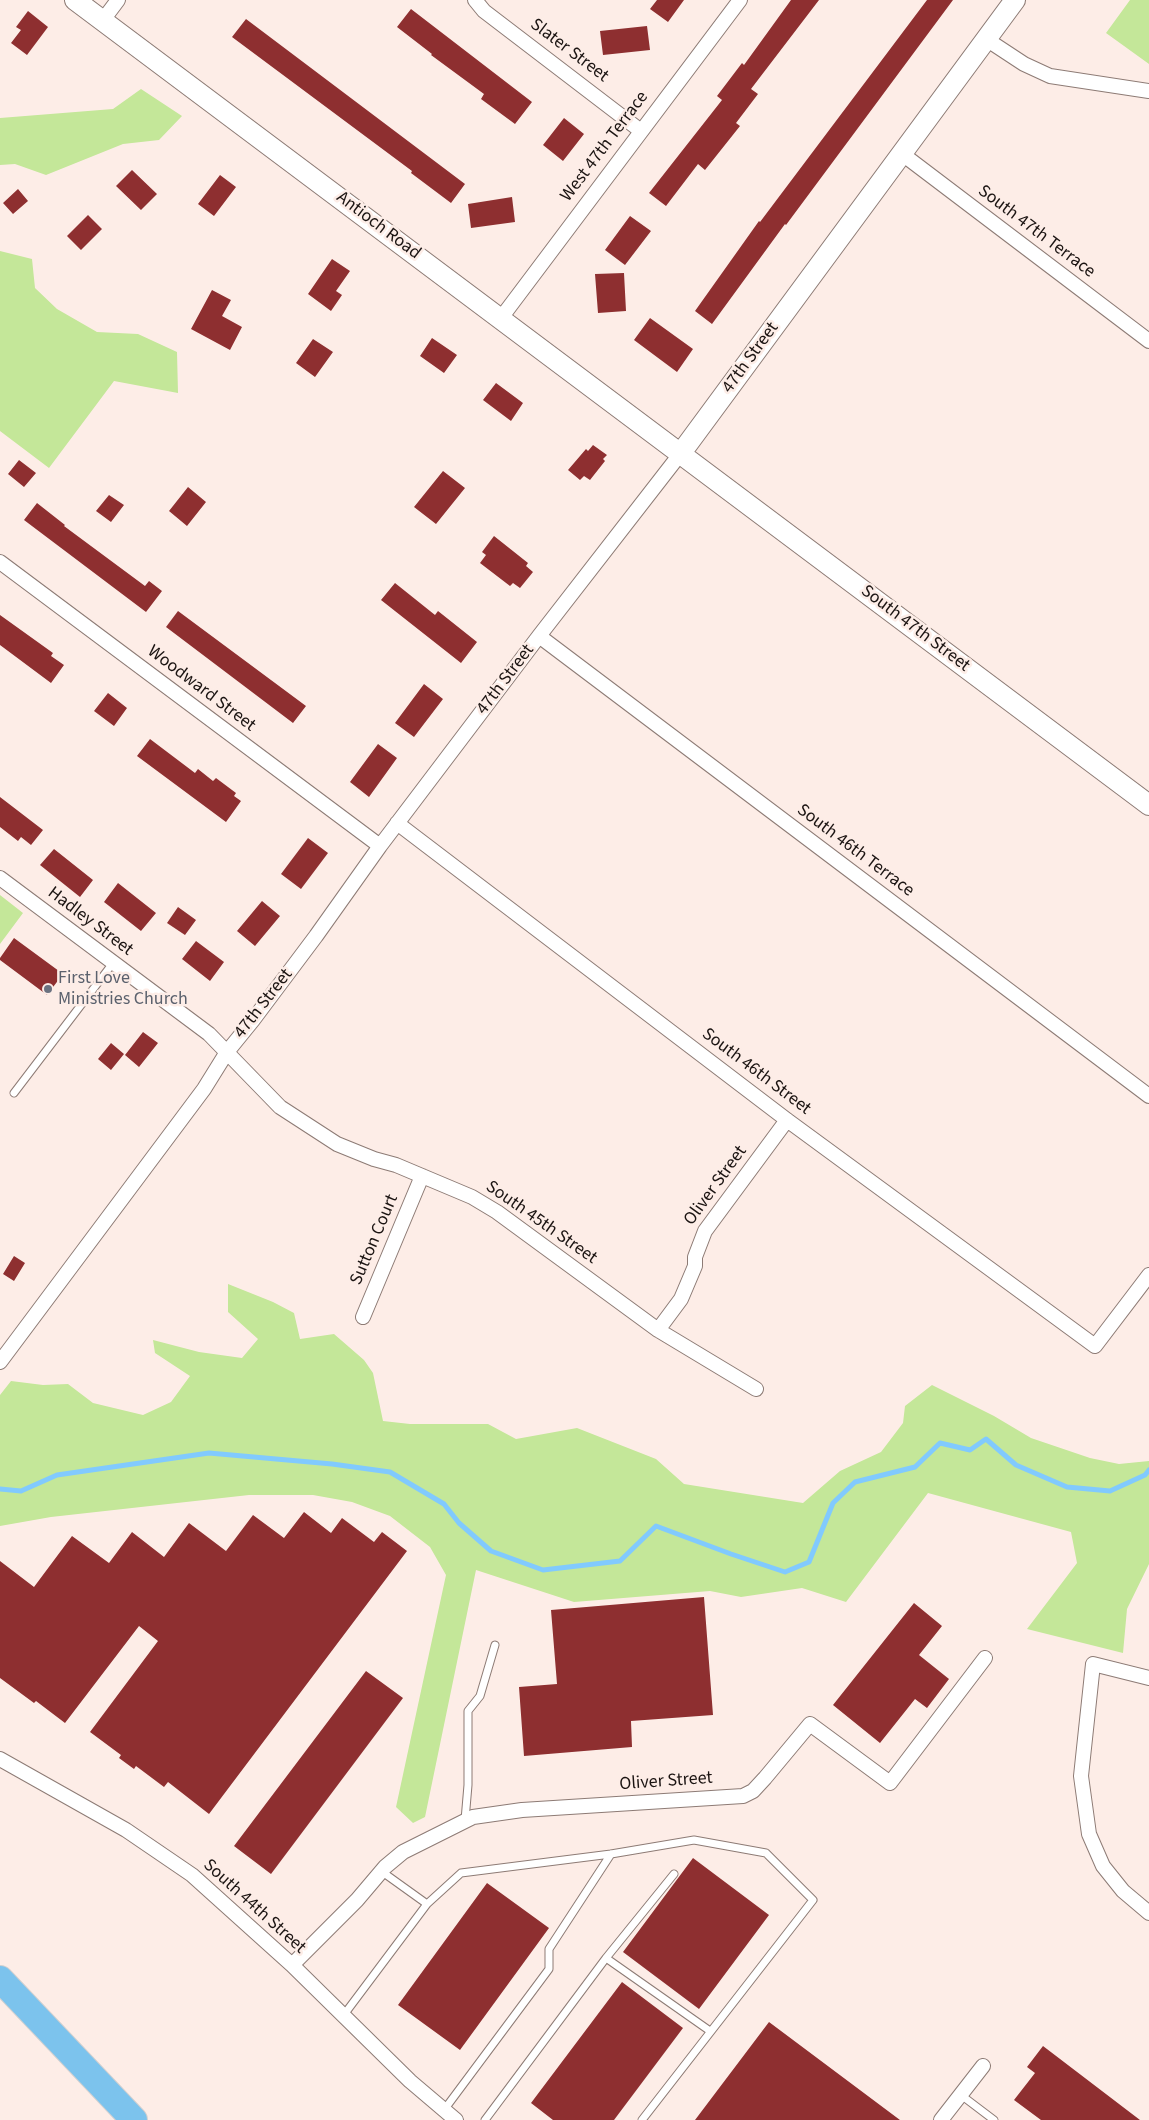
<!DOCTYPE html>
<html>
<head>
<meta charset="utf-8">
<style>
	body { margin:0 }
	canvas { display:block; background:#fdede7 }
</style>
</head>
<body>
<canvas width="1149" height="2120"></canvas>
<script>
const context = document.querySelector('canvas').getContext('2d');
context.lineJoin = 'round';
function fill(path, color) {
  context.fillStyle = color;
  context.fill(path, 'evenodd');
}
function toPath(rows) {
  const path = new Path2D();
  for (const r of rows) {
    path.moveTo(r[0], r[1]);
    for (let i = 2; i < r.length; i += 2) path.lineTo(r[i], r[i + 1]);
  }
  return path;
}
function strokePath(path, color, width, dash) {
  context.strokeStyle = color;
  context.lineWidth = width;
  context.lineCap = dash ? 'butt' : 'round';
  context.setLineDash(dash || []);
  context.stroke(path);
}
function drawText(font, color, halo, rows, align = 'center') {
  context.font = font + ' "Source Sans 3",sans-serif';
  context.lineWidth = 5;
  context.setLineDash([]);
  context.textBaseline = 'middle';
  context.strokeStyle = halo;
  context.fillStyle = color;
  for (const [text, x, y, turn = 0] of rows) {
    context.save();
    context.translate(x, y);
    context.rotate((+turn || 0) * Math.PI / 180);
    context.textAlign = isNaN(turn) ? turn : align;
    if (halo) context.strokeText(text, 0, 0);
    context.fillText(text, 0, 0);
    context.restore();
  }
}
fill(toPath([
	[1130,0,1149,0,1149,64,1106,33],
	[141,89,182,116,159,140,123,144,46,175,15,164,0,165,0,118,113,109],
	[0,251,32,259,35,288,57,309,97,332,138,334,177,352,178,393,114,381,49,468,0,431],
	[0,895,23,913,0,944],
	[228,1284,273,1302,294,1313,300,1339,334,1334,364,1360,373,1373,383,1421,410,1424,488,1424,516,1439,577,1428,656,1459,684,1484,803,1503,840,1471,881,1452,903,1423,905,1406,932,1385,994,1416,1031,1438,1090,1458,1119,1464,1149,1461,1149,1564,1127,1609,1123,1653,1027,1629,1077,1563,1071,1532,928,1493,846,1602,802,1588,741,1597,710,1591,574,1602,476,1570,425,1817,413,1823,396,1807,446,1575,430,1547,390,1516,352,1502,313,1495,249,1495,51,1517,0,1526,0,1395,11,1381,43,1385,68,1384,93,1403,143,1415,171,1402,190,1376,155,1353,153,1340,199,1352,242,1358,258,1339,228,1312]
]), '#c4e799');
strokePath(toPath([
	[0,1489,21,1491,57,1475,209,1453,332,1464,390,1472,444,1504,459,1523,491,1551,543,1570,620,1561,656,1526,731,1554,785,1572,809,1562,833,1503,855,1482,915,1467,940,1443,970,1450,986,1439,1016,1465,1067,1487,1110,1491,1145,1475,1149,1470]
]), '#81cafe', 5);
fill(toPath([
	[657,0,684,0,668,22,650,9],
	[791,0,819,0,751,89,758,94,736,123,740,126,705,170,698,164,666,206,649,193,722,100,717,96,742,63,744,65],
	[927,0,953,0,786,225,785,224,712,324,695,311,759,221,760,222],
	[411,9,532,102,515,124,481,99,484,94,431,55,432,54,397,27],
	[28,11,48,27,27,55,11,43,21,30,16,27],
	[246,19,465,184,451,203,411,173,412,171,232,37],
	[647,26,650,50,603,55,600,31],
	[564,118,584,134,563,161,543,145],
	[132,170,157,194,141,210,116,186],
	[220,175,236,187,214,216,198,204],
	[18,189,28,201,13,214,3,203],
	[512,197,515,222,471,228,468,204],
	[88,215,102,229,81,250,67,236],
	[630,216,651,231,625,265,605,250],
	[332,259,350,271,336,291,342,295,331,311,308,294],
	[624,273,626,311,598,313,595,274],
	[212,290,231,300,222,316,242,327,230,350,191,329],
	[650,318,693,349,677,372,634,340],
	[432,338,457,355,444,373,420,356],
	[313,339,333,352,315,377,296,363],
	[496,383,523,403,511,421,483,400],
	[593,445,607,455,603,459,605,461,590,480,584,476,580,480,568,470,586,449,588,451],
	[19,460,36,473,24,487,8,474],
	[443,471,465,488,436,524,414,507],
	[188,487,206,502,187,526,169,511],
	[109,495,124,505,111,522,96,511],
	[37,503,65,525,64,526,145,586,149,581,162,591,146,612,24,520],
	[494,536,528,563,526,566,533,572,520,588,513,583,510,586,480,563,486,555,482,552],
	[395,583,435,615,438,611,477,642,461,663,381,600],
	[178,611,306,706,293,723,166,627],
	[0,615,53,653,51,656,64,665,51,683,0,645],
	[424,684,443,699,414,737,395,723],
	[108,693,127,708,114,726,94,711],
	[150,739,195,773,198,769,213,781,216,778,236,793,234,796,241,801,226,822,137,756],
	[378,744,397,758,369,797,350,782],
	[0,797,43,830,31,845,21,837,18,841,0,827],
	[308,838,328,853,301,889,281,874],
	[54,849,93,880,80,897,40,865],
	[118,883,156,913,141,931,104,902],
	[262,901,280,916,255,946,237,931],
	[178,907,196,920,185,935,167,923],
	[14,938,63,974,47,995,0,960,0,958],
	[196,941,224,962,210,981,182,959],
	[143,1032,158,1043,139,1067,125,1055],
	[111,1043,124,1054,111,1070,98,1059],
	[14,1256,25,1263,14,1281,3,1274],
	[304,1512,331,1533,342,1518,374,1542,382,1532,407,1551,209,1814,168,1782,164,1787,136,1766,134,1769,119,1758,121,1755,90,1732,158,1641,139,1626,65,1723,36,1701,34,1703,0,1678,0,1561,34,1587,72,1536,109,1563,132,1532,164,1557,189,1523,226,1551,253,1515,284,1538],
	[704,1597,713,1715,631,1721,632,1747,524,1756,519,1687,557,1684,551,1610],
	[914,1603,942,1626,919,1655,949,1679,927,1708,915,1699,880,1743,833,1705],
	[366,1671,403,1698,271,1874,234,1846],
	[693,1858,769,1915,699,2009,623,1952],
	[487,1883,549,1928,460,2050,398,2005],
	[622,1982,683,2028,614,2120,553,2120,531,2103],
	[769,2022,900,2120,695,2120],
	[1043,2046,1140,2120,1041,2120,1014,2100,1035,2073,1027,2067]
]), '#8e2f30');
const service = toPath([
	[14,1093,113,963],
	[465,1820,468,1785,468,1711,480,1696,495,1645],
	[381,1871,427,1904,461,1873,611,1854,694,1840,766,1853,813,1900,642,2120],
	[606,1958,674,1874],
	[343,2016,427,1904],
	[961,2095,994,2120],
	[444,2110,549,1969,549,1949,611,1854],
	[485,2120,606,1958,710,2031]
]);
const minor = toPath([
	[475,0,484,11,641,131],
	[103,20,118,0],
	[986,39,1024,64,1050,76,1149,91],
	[901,153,1149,341],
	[501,318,740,0],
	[0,562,380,846],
	[539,636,1149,1096],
	[397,823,787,1120,1095,1346,1149,1275],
	[0,878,209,1034,280,1107,337,1144,374,1159,396,1165,472,1197,497,1212,658,1330,756,1389],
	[363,1317,422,1176],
	[658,1330,681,1299,695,1266,695,1257,705,1231,787,1120],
	[0,1362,204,1089,227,1052,253,1020,316,936,380,846,539,636,681,453],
	[1149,1678,1093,1664,1081,1776,1089,1834,1103,1866,1123,1891,1149,1913],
	[0,1759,126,1830,192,1875,292,1965,410,2081,456,2120],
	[292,1965,357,1900,385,1867,403,1852,473,1817,522,1810,743,1796,753,1791,765,1778,810,1724,890,1783,985,1658],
	[941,2120,983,2066]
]);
const secondary = toPath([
	[75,0,1149,805],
	[681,453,1015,0]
]);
const motorway = toPath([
	[0,1979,134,2120]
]);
strokePath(service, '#8d7b75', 9);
strokePath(minor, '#8d7b75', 16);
strokePath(secondary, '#8d7b75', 22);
strokePath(motorway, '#d1d0d0', 28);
strokePath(service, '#fff', 7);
strokePath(minor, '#fff', 14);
strokePath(secondary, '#fff', 20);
strokePath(motorway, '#7cc3ed', 26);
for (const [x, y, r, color] of [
	[48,989,5,"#6b7280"]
]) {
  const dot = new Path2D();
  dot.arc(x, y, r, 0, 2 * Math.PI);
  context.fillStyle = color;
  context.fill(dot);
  strokePath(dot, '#fdede7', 2);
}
drawText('18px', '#1b1412', '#fdede7', [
	["Slater Street",569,51,37],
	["West 47th Terrace",605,147,-53],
	["Antioch Road",378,226,37],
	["South 47th Terrace",1036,232,37],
	["47th Street",751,358,-54],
	["South 47th Street",915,629,37],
	["47th Street",506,680,-53],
	["Woodward Street",201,689,37],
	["South 46th Terrace",855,851,37],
	["Hadley Street",90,922,37],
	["47th Street",264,1004,-52],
	["South 46th Street",756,1072,37],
	["Oliver Street",716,1186,-54],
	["South 45th Street",541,1223,35],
	["Sutton Court",375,1240,-67],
	["Oliver Street",666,1782,-4],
	["South 44th Street",254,1907,42]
]);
drawText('18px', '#5b616d', '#fdede7', [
	["First Love",58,979],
	["Ministries Church",58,1000]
], 'left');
</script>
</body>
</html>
